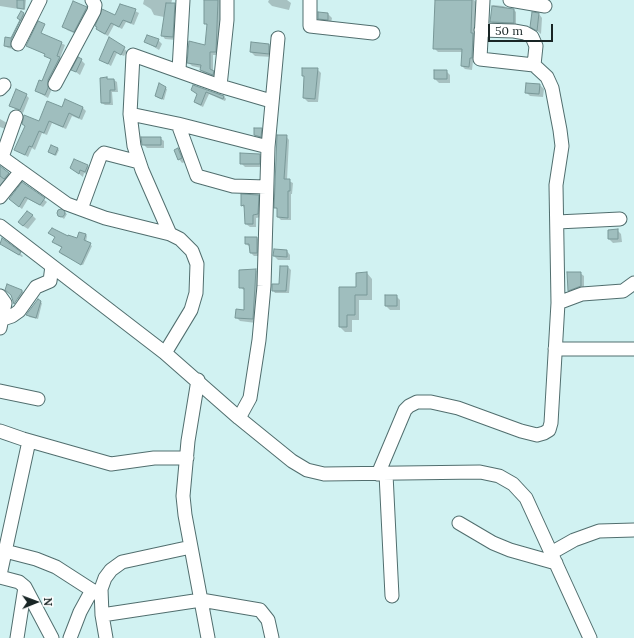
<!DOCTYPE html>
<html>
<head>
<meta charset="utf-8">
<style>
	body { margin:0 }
	#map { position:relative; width:634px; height:638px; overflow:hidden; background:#d1f2f2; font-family:Lora,serif }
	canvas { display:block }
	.north { position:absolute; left:16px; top:582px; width:40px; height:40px; -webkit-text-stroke:3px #fff; paint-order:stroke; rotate:89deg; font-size:11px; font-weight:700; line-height:16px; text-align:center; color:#182525 }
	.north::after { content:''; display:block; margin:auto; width:14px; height:18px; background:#182525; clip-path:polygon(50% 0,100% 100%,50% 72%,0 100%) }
	.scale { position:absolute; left:488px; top:24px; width:65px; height:18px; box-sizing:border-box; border:2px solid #182525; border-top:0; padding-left:5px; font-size:12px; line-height:14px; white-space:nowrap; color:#182525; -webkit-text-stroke:3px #fff; paint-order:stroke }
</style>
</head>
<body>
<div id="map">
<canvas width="634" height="638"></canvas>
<div class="north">N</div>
<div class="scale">50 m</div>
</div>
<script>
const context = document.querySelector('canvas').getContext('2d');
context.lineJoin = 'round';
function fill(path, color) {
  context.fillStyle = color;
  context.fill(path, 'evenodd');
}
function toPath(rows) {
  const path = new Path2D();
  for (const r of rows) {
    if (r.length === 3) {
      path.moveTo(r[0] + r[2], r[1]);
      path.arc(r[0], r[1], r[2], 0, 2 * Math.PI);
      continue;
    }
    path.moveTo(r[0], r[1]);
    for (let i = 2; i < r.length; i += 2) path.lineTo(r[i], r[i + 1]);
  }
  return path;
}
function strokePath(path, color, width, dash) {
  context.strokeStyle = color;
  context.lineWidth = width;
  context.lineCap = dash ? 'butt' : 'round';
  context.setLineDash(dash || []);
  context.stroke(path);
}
fill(toPath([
	[0,0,26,0,25,10,0,6],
	[144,0,172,0,171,4,174,4,178,8,176,40,165,39,162,35,164,17,154,15,151,9,143,4],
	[205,0,221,0,219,55,213,55,213,71,216,75,216,78,204,73,201,70,201,68,192,66,188,62,206,46,208,26,205,23],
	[269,0,287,0,291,3,289,10,272,6,268,2],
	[436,0,474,0,476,2,474,35,476,37,475,61,473,61,472,70,465,69,462,66,462,52,438,52,434,48],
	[121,4,139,13,134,25,126,22,122,29,114,25,108,36,100,32,97,29,115,16],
	[493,5,503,6,514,10,516,12,516,25,494,24,491,22],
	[86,9,89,13,78,35,67,30,63,26],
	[22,12,26,16,13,43,13,49,8,48,5,46,6,38,12,39,21,21,18,18],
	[328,14,332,18,331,23,323,22,319,18],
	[539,14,542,18,541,34,531,26],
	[39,33,65,45,60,58,62,61,50,83,51,91,48,98,36,91,42,83,52,60,46,55,27,45],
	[109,38,127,51,124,56,117,53,111,66,100,59],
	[158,40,162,44,159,50,146,42],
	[269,45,273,49,272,57,255,56,251,52],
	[81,60,85,64,80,75,73,70],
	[317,69,321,73,318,102,308,102,304,98,305,77,303,75],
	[446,71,450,75,450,83,439,83,435,79],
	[114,80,117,82,118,92,112,92,113,105,105,105,102,103],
	[540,85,544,89,543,97,530,96,526,92],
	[194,86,224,96,226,99,225,101,209,94,203,107,197,104,195,102,198,94,192,90],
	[165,88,167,89,164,100,158,98,156,96],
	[26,95,29,98,23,113,10,106],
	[63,108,83,108,86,111,82,120,72,116,66,129,52,123,47,135,42,133,35,150,32,148,28,157,16,150,26,127,23,124,40,123],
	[0,119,7,123,5,129,0,127],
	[261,129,265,133,264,140,259,139,255,135],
	[286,136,289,140,287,180,293,183,292,194,291,194,291,220,281,220,278,217,278,210,275,207],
	[160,138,164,141,164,148,147,148,143,144],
	[57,148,59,150,56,156,49,152],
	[178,149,182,153,185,162,182,163,179,159],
	[259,155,263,158,263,167,245,167,241,163],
	[88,166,91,170,89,175,84,173,83,177,72,168],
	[0,167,12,177,8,182,5,180,0,187],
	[23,183,47,202,43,207,28,199,22,209,13,202],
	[258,196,262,199,261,217,256,218,256,227,250,227,246,224,245,209,242,205],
	[60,210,67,214,64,219,58,214],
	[32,215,36,219,28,229,23,226],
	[617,230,621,234,622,242,613,243,609,239],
	[86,234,87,236,86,242,92,246,83,265,61,254,60,252,62,248,53,242,68,238,78,240],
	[257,238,260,241,260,256,254,256,251,253,250,247,246,244],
	[4,246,20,253,23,256,22,257],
	[287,251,290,255,290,260,278,260,274,256],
	[281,267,288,267,291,270,289,293,275,293,273,290,280,285],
	[256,270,260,274,256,323,240,321,236,317,245,311,245,291,240,287,240,271],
	[367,273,372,279,372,300,359,300,359,320,352,320,352,332,345,332,340,327,357,288,357,274],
	[580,273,584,276,584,290,572,294,569,290],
	[22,291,25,294,22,302,10,294],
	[396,296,400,300,400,310,390,310,386,306],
	[40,302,42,303,38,319,29,317,28,315]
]), '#0003');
const building = toPath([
	[17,0,24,0,24,9,17,8,17,0],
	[204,0,218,0,216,52,210,52,210,69,214,71,213,75,200,70,201,65,187,63,189,41,205,45,207,24,204,24,204,0],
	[435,0,472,0,471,33,473,33,472,58,470,58,469,67,461,66,462,49,433,49,435,0],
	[73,1,87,7,74,32,62,27,73,1],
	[166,3,175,3,173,37,161,36,166,3],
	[120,4,136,9,131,23,123,20,119,27,111,23,105,34,96,29,97,27,95,26,102,9,115,15,120,4],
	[492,6,514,9,514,23,490,22,492,6],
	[21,11,24,13,11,40,11,47,4,46,5,37,11,38,20,20,17,18,21,11],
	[318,12,328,13,328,20,318,19,318,12],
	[532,12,539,13,537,31,530,27,532,12],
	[38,21,45,24,41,33,62,42,57,56,60,57,48,80,48,88,45,95,35,91,39,80,42,81,51,59,44,56,45,54,26,46,38,21],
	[147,35,159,39,156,47,144,42,147,35],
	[109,37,125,47,121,55,114,51,108,64,99,60,109,37],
	[251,42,269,44,269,54,250,52,251,42],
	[78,57,82,59,76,72,71,70,78,57],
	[302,68,318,68,315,99,303,98,304,76,302,76,302,68],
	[434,70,447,70,447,79,434,79,434,70],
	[107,77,107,79,114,79,115,90,110,90,110,103,101,103,100,78,107,77],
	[159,83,166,87,162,99,155,96,159,83],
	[526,83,540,84,539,94,525,93,526,83],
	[193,85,224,96,223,99,206,92,201,105,194,102,197,94,191,90,193,85],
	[16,89,27,94,20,110,9,106,16,89],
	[65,99,83,107,79,118,69,113,63,127,49,121,44,133,39,131,32,147,29,146,25,155,14,150,25,126,22,124,24,115,39,121,47,101,62,107,65,99],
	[254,128,262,128,261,137,254,135,254,128],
	[277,135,287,135,284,179,290,179,290,191,288,191,288,218,277,217,277,208,274,208,277,135],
	[141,137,161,137,161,145,142,145,141,137],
	[51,145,58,148,55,155,48,152,51,145],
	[178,148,182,158,178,160,174,150,178,148],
	[240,153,260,154,260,164,240,164,240,153],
	[74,159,88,165,85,172,80,170,79,174,70,168,74,159],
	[0,166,9,173,4,179,0,176,0,166],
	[22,182,45,198,40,205,25,197,19,207,9,199,22,182],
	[241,194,259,195,258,214,253,215,253,224,245,224,244,205,241,206,241,194],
	[61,213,4],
	[27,211,33,215,23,226,18,222,27,211],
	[52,228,68,236,68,235,77,238,79,232,86,234,84,240,91,243,81,265,59,252,62,247,52,242,55,237,48,233,52,228],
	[618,229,618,239,608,239,608,230,618,229],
	[245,237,257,237,257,253,250,253,249,244,245,244,245,237],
	[2,238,21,252,19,255,0,244,2,238],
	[274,249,287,250,287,257,273,256,274,249],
	[280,266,288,266,286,291,272,291,272,284,279,284,280,266],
	[256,269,253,319,235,318,236,309,244,310,244,288,239,288,239,270,256,269],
	[367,272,367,295,355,295,355,315,347,315,347,327,339,327,339,287,356,287,356,273,367,272],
	[567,272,581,272,581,286,568,291,567,272],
	[7,284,22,290,22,292,14,304,11,295,5,290,7,284],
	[385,295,397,295,397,306,385,306,385,295],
	[38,299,41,301,36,318,26,315,38,299]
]);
fill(building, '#9fbebe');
strokePath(building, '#799898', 1);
const minor = toPath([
	[310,0,310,26,373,33],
	[510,0,545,6],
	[481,30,514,31,525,33,532,37,536,46,534,65],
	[18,44,40,0],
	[179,70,183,0],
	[55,84,94,11,95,5,92,0],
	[220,86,271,101],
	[0,89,4,85],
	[130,114,178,124,197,176,233,186,266,187],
	[178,124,268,147,278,38],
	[0,156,67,204,105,218,170,234],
	[2,157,16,117],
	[0,197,21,171],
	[81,209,100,157,104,153,139,162],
	[557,222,620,219],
	[0,226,165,353,239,418,292,461,307,470,324,474,480,472,499,476,513,484,526,498,590,638],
	[0,296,5,303,0,328],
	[558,303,582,294,623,291,634,283],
	[3,319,12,316,19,311,36,287,50,281,52,266],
	[555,349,634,349],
	[165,353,191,310,196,293,197,264,192,251,180,239,170,234,142,170,134,146,130,114,133,55,220,86,227,20,227,0],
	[198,380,188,441,183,496,185,515,208,638],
	[0,391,38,399],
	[239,418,250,398,259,340,264,286,268,147],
	[0,431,23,439,111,464,154,458,187,458],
	[378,474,405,410,409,406,417,402,431,402,458,408,521,431,537,435,544,433,549,430,551,423,558,303,556,185,562,146,560,130,552,88,547,77,534,65,480,59,483,0],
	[386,474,392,596],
	[459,523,493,543,510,550,556,563],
	[5,551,36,559,56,567,101,596],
	[551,553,574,540,599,531,634,530],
	[0,575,29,441],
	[0,577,19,582,25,587,52,638],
	[102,615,101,589,105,578,111,570,122,562,191,547],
	[17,638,25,587],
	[70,638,80,612,92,590],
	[106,638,102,615,201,600,260,610,268,620,272,638]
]);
strokePath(minor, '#516e6e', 15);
strokePath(minor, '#fff', 13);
</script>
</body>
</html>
